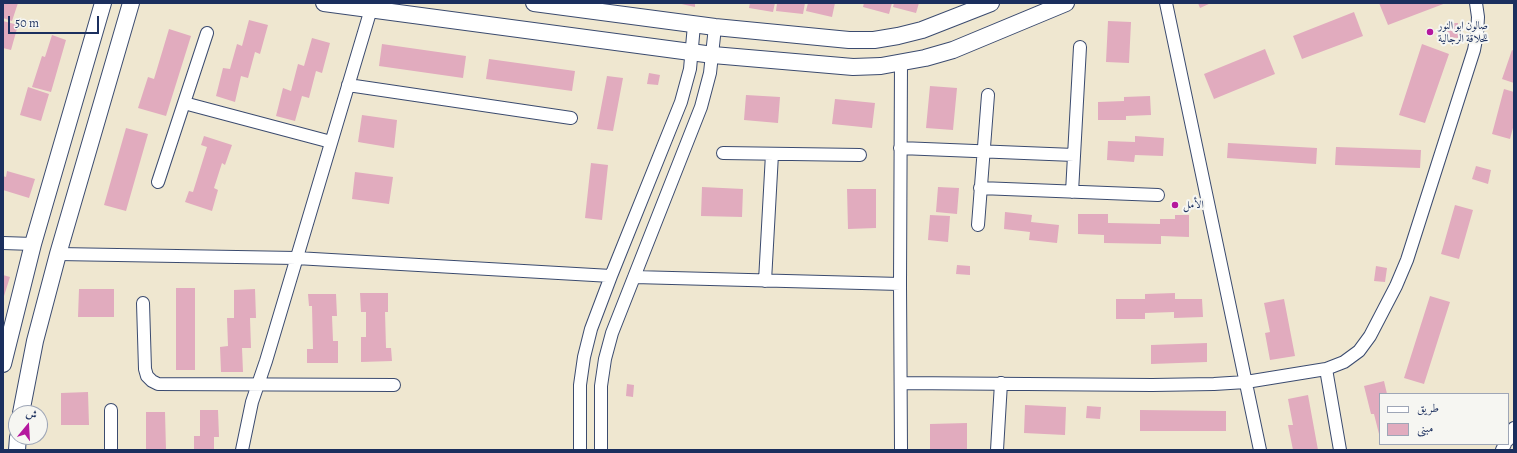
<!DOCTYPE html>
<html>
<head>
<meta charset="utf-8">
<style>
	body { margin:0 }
	#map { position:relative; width:1517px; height:453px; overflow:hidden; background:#efe7d0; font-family:Alegreya,Amiri,serif }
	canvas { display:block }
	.frame { position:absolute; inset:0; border:4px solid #1b2f5e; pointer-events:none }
	.legend { position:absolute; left:1379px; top:393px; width:130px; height:52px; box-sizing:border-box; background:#f6f6f2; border:1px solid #9ea6b7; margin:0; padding:5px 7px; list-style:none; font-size:12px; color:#1b2f5e }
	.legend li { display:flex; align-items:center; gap:8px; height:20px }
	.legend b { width:20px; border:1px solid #9ea6b7 }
	.north { position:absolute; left:8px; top:405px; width:40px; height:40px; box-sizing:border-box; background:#f6f6f2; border:1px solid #9ea6b7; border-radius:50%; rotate:18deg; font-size:11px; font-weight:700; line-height:16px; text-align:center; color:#1b2f5e }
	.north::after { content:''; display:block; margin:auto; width:14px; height:18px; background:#b5179e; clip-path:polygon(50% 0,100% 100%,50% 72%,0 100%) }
	.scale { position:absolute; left:8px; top:16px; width:91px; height:18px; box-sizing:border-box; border:2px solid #1b2f5e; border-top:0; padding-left:5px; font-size:12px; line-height:14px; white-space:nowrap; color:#1b2f5e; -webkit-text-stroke:3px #f6f6f2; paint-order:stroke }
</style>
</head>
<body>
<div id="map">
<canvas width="1517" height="453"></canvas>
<div class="frame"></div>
<ul class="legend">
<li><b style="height:5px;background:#fff"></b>طريق</li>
<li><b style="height:11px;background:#e1abbe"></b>مبنى</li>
</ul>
<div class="north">ش</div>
<div class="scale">50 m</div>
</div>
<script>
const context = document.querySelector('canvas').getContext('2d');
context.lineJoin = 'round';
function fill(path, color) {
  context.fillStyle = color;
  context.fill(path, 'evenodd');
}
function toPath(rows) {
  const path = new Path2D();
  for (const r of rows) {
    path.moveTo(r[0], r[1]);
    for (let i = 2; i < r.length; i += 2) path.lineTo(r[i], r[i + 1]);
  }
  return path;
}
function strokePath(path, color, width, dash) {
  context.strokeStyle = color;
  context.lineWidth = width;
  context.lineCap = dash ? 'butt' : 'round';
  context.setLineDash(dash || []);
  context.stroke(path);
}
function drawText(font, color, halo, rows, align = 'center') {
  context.font = font + ' Alegreya,Amiri,serif';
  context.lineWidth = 4;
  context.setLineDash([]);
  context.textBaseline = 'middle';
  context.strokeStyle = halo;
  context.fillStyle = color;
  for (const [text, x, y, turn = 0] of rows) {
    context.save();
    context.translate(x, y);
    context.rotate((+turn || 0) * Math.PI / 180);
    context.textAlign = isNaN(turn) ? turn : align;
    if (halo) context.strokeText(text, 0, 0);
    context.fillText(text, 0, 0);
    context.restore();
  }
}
fill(toPath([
	[3,3,18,3,12,21,3,18],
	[677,3,695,3,695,7],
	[750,3,775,3,773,12,749,8],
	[777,3,805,3,803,14,776,11],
	[808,3,835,3,832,17,806,11],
	[864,3,892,3,889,14,863,7],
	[894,3,919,3,916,13,893,7],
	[1198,3,1211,3,1200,8],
	[1379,3,1446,3,1388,25],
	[1354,12,1363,36,1302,59,1293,36],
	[249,20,268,25,260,54,255,52,248,78,241,76,235,102,216,96,223,68,230,69,237,44,242,46],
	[3,21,18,25,11,50,3,48],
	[1108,21,1131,22,1129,63,1106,62],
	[1448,23,1458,23,1458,38,1447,37],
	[169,29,191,36,166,116,138,108,148,77,154,79],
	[52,35,66,40,51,92,32,87,42,56,45,57],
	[312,38,330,43,322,73,316,71,309,98,302,96,295,121,276,116,283,88,291,91,298,64,304,66],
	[382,44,466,56,463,78,379,66],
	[1422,44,1449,54,1425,123,1399,115],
	[1265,49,1275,74,1214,99,1204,74],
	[1512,50,1514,51,1514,83,1502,79],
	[489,59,575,71,572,91,486,79],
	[649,73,660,75,658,85,647,84],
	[607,76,623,78,613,131,597,129],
	[930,86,957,88,953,130,926,128],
	[28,87,49,94,41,121,20,115],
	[1504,89,1514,92,1514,124,1510,139,1492,134],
	[746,95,780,97,778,123,744,120],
	[1150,96,1151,115,1126,116,1126,120,1098,120,1098,102,1124,101,1124,97],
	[835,99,875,103,872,128,832,124],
	[362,115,397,120,394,148,358,142],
	[126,128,148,134,126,211,104,205],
	[204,136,232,145,225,165,222,163,214,188,218,190,212,211,185,202,189,191,193,192,207,147,201,145],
	[1135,136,1164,138,1163,156,1135,155,1134,162,1107,160,1108,141,1135,142],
	[1228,143,1317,148,1316,164,1227,158],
	[1336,147,1421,150,1420,168,1335,165],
	[591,163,608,165,602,220,585,218],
	[1476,166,1491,170,1488,184,1472,179],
	[7,171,35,179,29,198,3,190,3,176,6,177],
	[355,172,393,177,389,204,352,199],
	[702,187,743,189,742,217,701,216],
	[938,187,959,188,957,214,936,212],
	[847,189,876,189,876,228,848,229],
	[1455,205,1473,210,1459,259,1441,254],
	[1005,212,1032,215,1031,222,1059,225,1057,243,1029,240,1030,232,1004,229],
	[1078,214,1108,214,1108,223,1160,224,1160,219,1175,219,1175,215,1189,215,1189,237,1161,236,1161,244,1104,243,1104,235,1078,234],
	[930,215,950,216,948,242,928,240],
	[957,265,970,266,970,275,956,274],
	[1376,266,1387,268,1385,282,1374,281],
	[3,275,10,277,4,296,3,296],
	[176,288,195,288,195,370,176,370],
	[79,289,114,289,114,317,78,317],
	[255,289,256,318,250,318,251,348,242,348,243,372,221,372,220,347,228,346,227,318,234,318,234,290],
	[360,293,388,293,388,312,385,312,386,348,391,348,392,361,361,362,361,337,366,337,366,312,361,312],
	[1175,293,1175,299,1202,299,1203,317,1174,318,1174,312,1145,313,1145,319,1116,319,1116,299,1145,299,1145,294],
	[308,294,336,294,337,316,332,316,333,341,338,341,338,363,307,363,307,349,313,349,312,306,309,306],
	[1430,296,1450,302,1424,384,1404,378],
	[1284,299,1295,356,1270,360,1265,333,1270,332,1264,303],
	[1207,343,1207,362,1151,364,1151,345],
	[1384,381,1387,394,1380,394,1379,434,1374,414,1371,414,1364,386],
	[627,384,634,385,633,397,626,396],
	[88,392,89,425,61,425,61,393],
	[1308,395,1318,450,1293,450,1288,425,1293,425,1288,399],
	[1025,405,1066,407,1065,435,1024,433],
	[1087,406,1101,407,1100,419,1086,418],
	[200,410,218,410,219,437,214,437,214,450,194,450,194,436,200,436],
	[1140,410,1226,411,1226,431,1140,431],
	[146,412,165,412,166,450,146,450],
	[967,423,967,450,930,450,930,424]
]), '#e1abbe');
const minor = toPath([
	[1166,3,1260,450],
	[901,63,900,284,901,450],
	[348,85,571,118],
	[184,103,331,142],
	[900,148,1074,155],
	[723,153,860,155],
	[158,182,207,33],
	[980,188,1158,195],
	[1072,192,1080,47],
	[978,225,988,95],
	[3,243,33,244],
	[58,254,296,258,611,276],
	[634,277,900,284],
	[765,281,772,154],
	[143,303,145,369,147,376,152,381,158,384,394,385],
	[1326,369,1340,450],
	[901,383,1152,385,1214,384,1246,382,1326,369,1344,362,1359,351,1370,336,1396,286,1407,260,1474,50,1477,34,1478,17,1476,3],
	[111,410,111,450],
	[1508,440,1514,428],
	[242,450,252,402,266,361,371,9],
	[580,450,580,385,584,357,591,329,611,276,681,102,690,69,694,25],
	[601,450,601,386,605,359,612,333,701,107,710,73,715,27],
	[997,450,1001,383],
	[1502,450,1505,444]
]);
const major = toPath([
	[324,3,713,55,853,67,881,66,925,58,953,50,1066,3],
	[534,3,715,27,849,40,874,40,898,36,922,30,991,3],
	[3,364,33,244,103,3],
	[21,413,35,341,58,254,131,3],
	[17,450,18,437]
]);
strokePath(minor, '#3b4b6f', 14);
strokePath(major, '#3b4b6f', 18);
strokePath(minor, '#fff', 12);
strokePath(major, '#fff', 16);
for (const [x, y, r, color] of [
	[1430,32,4,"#b5179e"],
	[1175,205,4,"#b5179e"]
]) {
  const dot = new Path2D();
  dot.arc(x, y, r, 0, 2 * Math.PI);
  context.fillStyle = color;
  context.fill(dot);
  strokePath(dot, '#f6f6f2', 1.5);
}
drawText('11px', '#1b2f5e', '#f6f6f2', [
	["صالون ابو النور",1438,26],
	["للحلاقة الرجالية",1438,39],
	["الأمل",1183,205]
], 'left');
</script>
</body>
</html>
